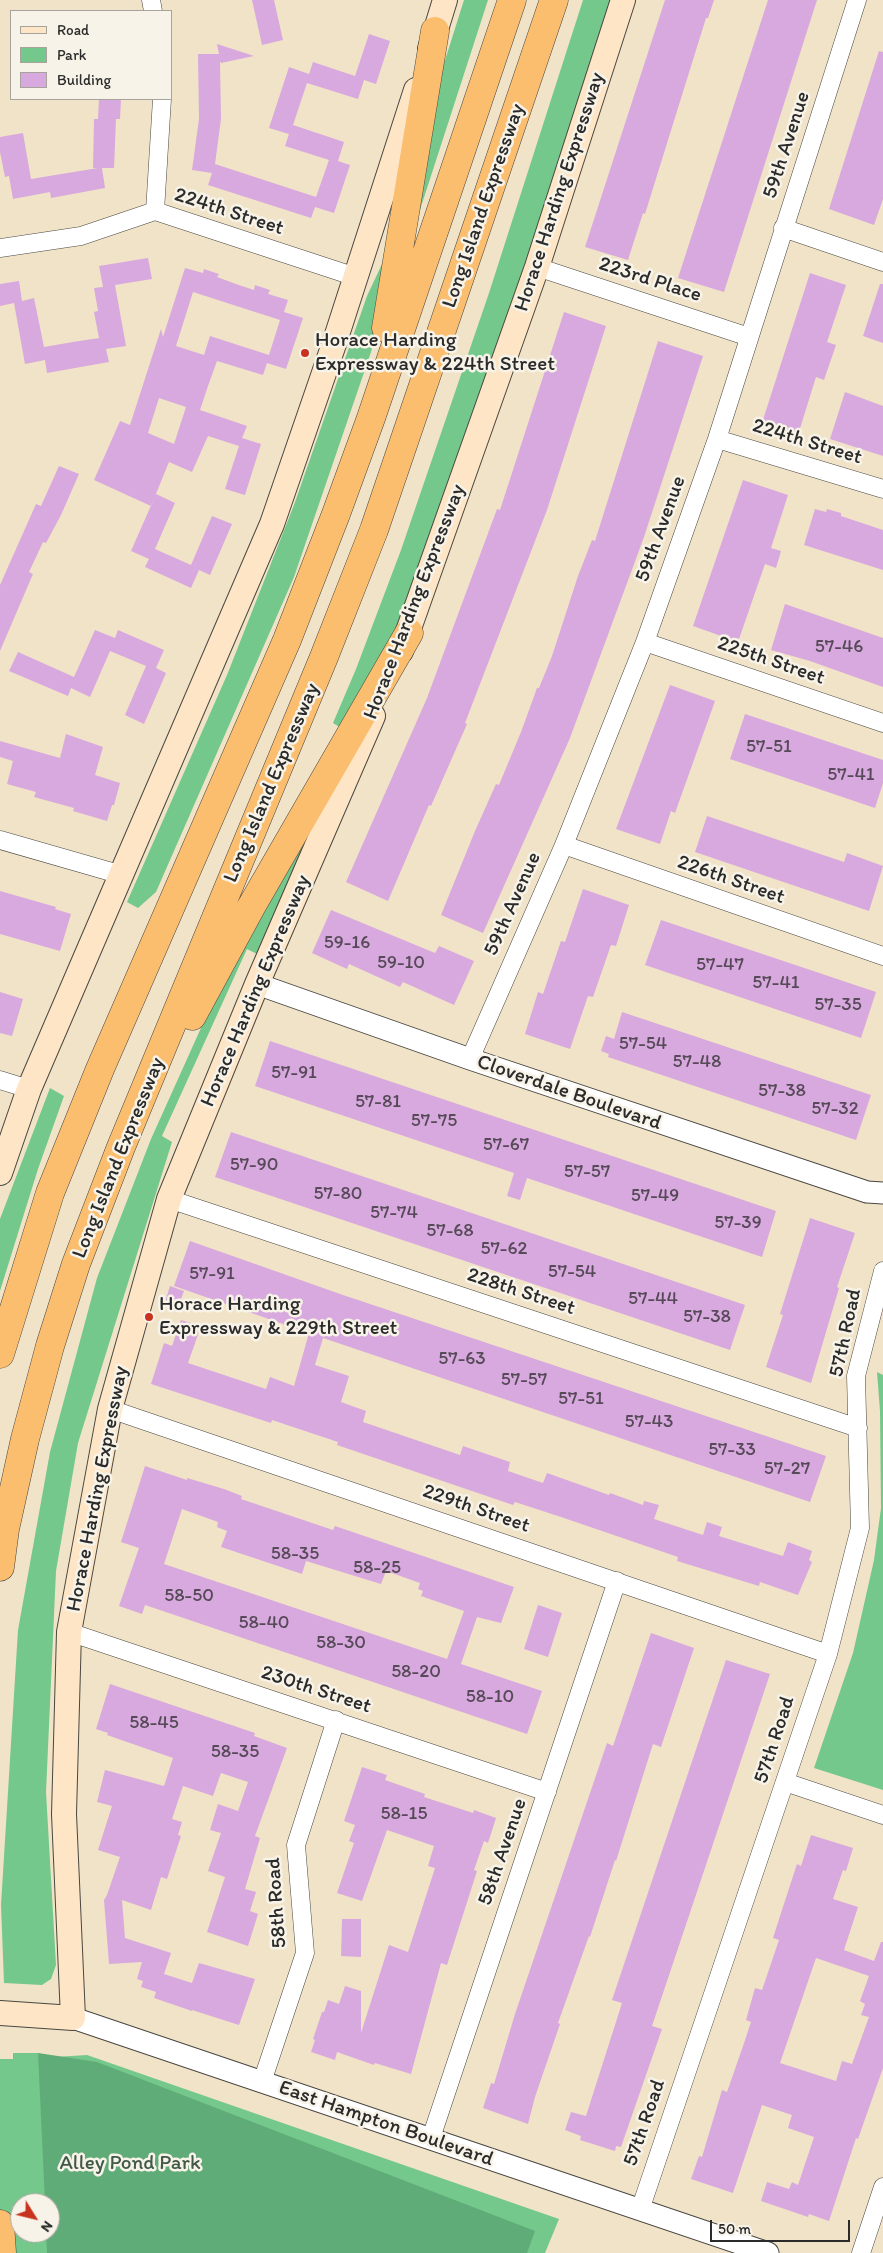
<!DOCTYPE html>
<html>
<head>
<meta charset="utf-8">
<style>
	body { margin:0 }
	#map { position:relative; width:883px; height:2253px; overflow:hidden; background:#f1e3c7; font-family:Itim,sans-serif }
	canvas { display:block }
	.legend { position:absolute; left:10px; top:10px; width:162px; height:90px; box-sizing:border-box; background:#f7f3e8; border:1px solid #a5a39c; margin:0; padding:6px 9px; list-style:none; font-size:15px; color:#2b2b2b }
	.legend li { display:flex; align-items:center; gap:10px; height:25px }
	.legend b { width:25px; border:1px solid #a5a39c }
	.north { position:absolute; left:10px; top:2193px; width:50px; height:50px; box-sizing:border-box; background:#f7f3e8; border:1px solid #a5a39c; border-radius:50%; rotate:126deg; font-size:14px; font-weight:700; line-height:20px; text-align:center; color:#2b2b2b }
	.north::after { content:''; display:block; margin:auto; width:18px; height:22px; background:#c8321e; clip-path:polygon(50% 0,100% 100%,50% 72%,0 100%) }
	.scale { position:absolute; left:710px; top:2220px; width:140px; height:22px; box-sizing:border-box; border:2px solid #2b2b2b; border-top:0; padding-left:6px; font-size:15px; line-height:18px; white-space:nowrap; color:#2b2b2b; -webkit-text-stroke:4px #f7f3e8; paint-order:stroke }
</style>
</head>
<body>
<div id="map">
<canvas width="883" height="2253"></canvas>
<ul class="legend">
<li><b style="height:6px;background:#fde5c5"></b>Road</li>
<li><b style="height:14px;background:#74c88c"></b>Park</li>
<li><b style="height:14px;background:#d8a9de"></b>Building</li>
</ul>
<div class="north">N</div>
<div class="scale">50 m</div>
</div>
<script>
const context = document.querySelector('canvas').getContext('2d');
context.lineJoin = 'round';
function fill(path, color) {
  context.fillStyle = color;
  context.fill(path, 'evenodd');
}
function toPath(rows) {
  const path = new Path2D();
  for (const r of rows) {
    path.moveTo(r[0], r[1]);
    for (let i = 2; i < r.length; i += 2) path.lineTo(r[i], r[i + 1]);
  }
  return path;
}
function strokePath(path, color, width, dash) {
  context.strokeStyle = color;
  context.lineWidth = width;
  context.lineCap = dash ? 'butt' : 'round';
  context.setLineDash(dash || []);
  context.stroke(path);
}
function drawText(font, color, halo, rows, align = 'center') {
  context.font = font + ' Itim,sans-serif';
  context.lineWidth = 5;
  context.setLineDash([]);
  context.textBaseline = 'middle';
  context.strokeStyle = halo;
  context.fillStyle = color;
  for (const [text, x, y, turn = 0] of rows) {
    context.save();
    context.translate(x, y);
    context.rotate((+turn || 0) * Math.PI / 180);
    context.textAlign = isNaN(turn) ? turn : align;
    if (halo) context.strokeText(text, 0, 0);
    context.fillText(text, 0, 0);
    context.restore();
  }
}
fill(toPath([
	[464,0,488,0,418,216,441,73],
	[583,0,611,0,501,342,393,638,341,728,333,723,356,669,401,550,489,293],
	[390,247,387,288,371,352,294,577,156,892,138,908,127,902,227,675,294,505,367,296],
	[342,763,257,954,247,949,162,1136,172,1142,78,1443,56,1571,46,1792,56,1965,51,1979,42,1985,4,1983,1,1905,18,1630,50,1452,97,1278,151,1139,205,1019],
	[50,1088,64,1096,38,1169,0,1291,0,1219],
	[877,1372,883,1375,883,1790,814,1768,853,1653,874,1560,881,1508,880,1411],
	[13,2053,38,2053,39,2058,87,2055,559,2219,545,2253,0,2253,0,2059,13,2059],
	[20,2203,50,2203,50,2233,20,2233]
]), '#74c88c');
fill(toPath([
	[38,2053,97,2062,535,2231,527,2253,47,2253,46,2233,50,2233,50,2203,45,2203]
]), '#5fac78');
fill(toPath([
	[252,0,274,0,283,40,262,45],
	[665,0,714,0,708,18,706,18,645,214,643,213,628,260,585,247],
	[768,0,817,0,724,292,678,278],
	[369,34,390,41,376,84,364,80,358,99,307,83,293,125,344,142,338,161,350,165,334,213,315,207,311,218,208,185,212,173,192,170,199,119,198,54,219,54,217,44,254,56,221,63,220,61,221,119,215,164,316,197,329,160,285,146,289,134,269,128,289,67,309,74,313,62,355,76],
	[879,51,883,52,883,199,874,225,829,209],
	[99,99,121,99,120,119,116,119,114,168,102,168,105,188,51,198,50,192,13,199,9,176,5,177,0,152,0,137,23,133,31,179,98,168,93,168,94,119,98,119],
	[148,258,152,279,115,285,126,346,106,349,109,362,47,373,45,360,25,364,14,303,0,306,0,284,19,281,22,301,34,298,44,347,73,342,99,338,94,312,98,311,94,288,103,287,99,266],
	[185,268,203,273,204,269,219,274,217,277,236,284,254,290,255,285,270,290,268,294,288,300,284,312,303,318,286,369,267,363,263,375,217,361,208,386,200,410,247,426,242,438,261,444,245,495,225,489,239,446,208,436,192,472,169,462,151,506,94,480,120,421,130,425,161,329,163,337],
	[193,292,280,320,269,355,210,336,204,355,176,346],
	[159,398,186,407,174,444,148,433],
	[810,273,846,285,827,342,836,345,824,380,816,377,798,435,762,423],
	[880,284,883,284,883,343,863,336],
	[564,312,606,326,547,510,490,658,465,723,467,724,431,806,429,805,388,901,346,882,427,698,497,509,500,510],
	[658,341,703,356,644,537,570,738,483,933,441,915,475,831,496,784,499,785,521,732,537,688,539,688,552,656,578,576,592,540,595,541],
	[845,392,883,406,883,456,830,439],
	[59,466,79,474,61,515,46,543,43,542,37,555,29,572,33,574,0,651,0,585,36,504,41,506],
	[743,480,788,495,771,548,781,551,776,568,765,564,738,642,693,626],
	[156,494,175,503,155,549,191,565,212,516,232,524,210,575,199,570,191,588,145,567,149,559,131,551],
	[815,509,826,512,827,509,841,513,841,516,883,530,883,570,804,545],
	[785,604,883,638,883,687,810,661,771,650],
	[95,630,115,638,118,630,164,650,156,668,166,673,144,724,125,715,146,666,110,651,90,697,71,688,68,696,9,671,18,652,74,677],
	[670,685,715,701,675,813,671,811,660,844,616,829],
	[745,714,883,760,883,783,875,808,730,759],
	[66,734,103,747,95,775,120,783,114,805,112,805,107,821,73,811,74,808,34,797,36,792,7,784,13,761,0,757,0,741,60,758],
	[707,816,844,862,847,853,883,866,869,911,695,852],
	[583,889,629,905,616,946,611,945,593,997,588,996,570,1049,525,1034,538,992,543,994,561,941,565,942],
	[0,891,56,907,55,909,71,914,60,951,0,934],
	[331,910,435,953,439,946,474,961,454,1005,403,982,400,987,349,964,347,969,312,953],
	[661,920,876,992,861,1038,645,965],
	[0,992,23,999,12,1036,0,1033],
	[622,1012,871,1095,856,1140,608,1057,609,1054,601,1051,606,1036,614,1039],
	[270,1041,776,1211,762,1257,527,1178,520,1200,507,1196,514,1173,255,1086],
	[231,1132,745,1305,730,1350,215,1177],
	[810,1218,855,1233,837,1287,839,1288,811,1383,766,1367,783,1315,780,1314],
	[190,1241,343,1295,826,1456,810,1502,323,1338,315,1365,349,1376,341,1402,366,1411,363,1422,460,1455,463,1446,510,1462,508,1471,543,1483,547,1473,609,1495,610,1493,643,1505,644,1501,659,1505,654,1519,703,1535,707,1522,722,1527,719,1536,783,1556,788,1542,812,1551,809,1560,812,1562,798,1595,760,1582,759,1586,677,1561,678,1557,561,1517,515,1502,513,1505,337,1445,338,1442,272,1420,271,1423,151,1384,164,1343,172,1346,181,1320,201,1326,188,1363,266,1389,270,1377,294,1386,309,1333,174,1286],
	[170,1286,184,1291,178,1307,165,1302],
	[145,1466,187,1480,187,1478,224,1489,242,1496,241,1499,333,1530,335,1526,514,1587,501,1623,477,1617,461,1664,542,1691,527,1734,145,1605,142,1614,119,1606,139,1548,121,1542],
	[182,1509,218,1522,217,1527,227,1531,221,1547,302,1574,306,1561,381,1584,386,1571,420,1583,418,1589,423,1591,421,1596,464,1611,447,1659,164,1564],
	[538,1605,562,1613,548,1657,524,1649],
	[651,1633,694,1648,661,1747,653,1744,616,1861,615,1860,590,1937,589,1936,558,2023,560,2024,535,2097,528,2124,483,2108,491,2083,494,2084,515,2014,607,1743,613,1746],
	[726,1660,770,1674,652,2026,662,2029,621,2147,616,2146,615,2151,580,2140,581,2136,565,2130,571,2112,586,2116,622,2003,612,2000],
	[110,1684,255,1733,254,1736,287,1748,255,1836,260,1838,245,1889,256,1892,250,1911,258,1914,248,1946,207,1932,225,1877,208,1871,221,1833,210,1830,218,1804,238,1811,248,1782,221,1773,213,1796,183,1786,172,1819,182,1822,178,1835,181,1836,167,1879,161,1877,151,1910,122,1900,125,1938,171,1953,164,1974,192,1983,199,1963,255,1979,239,2025,192,2010,192,2011,154,1998,156,1992,141,1987,143,1981,137,1979,142,1962,109,1964,104,1900,107,1895,120,1857,98,1850,112,1806,97,1802,105,1770,164,1786,173,1758,107,1735,108,1733,96,1729],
	[362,1767,387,1775,385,1780,425,1794,424,1797,473,1813,474,1810,496,1818,488,1843,484,1841,474,1870,477,1871,447,1965,441,1963,411,2074,375,2063,374,2065,337,2052,335,2060,311,2052,315,2040,313,2039,322,2012,324,2012,328,2000,339,2004,345,1986,361,1991,361,2033,389,1945,408,1952,435,1868,428,1866,434,1846,387,1830,362,1901,337,1893,354,1843,349,1841,355,1825,344,1821],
	[811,1835,853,1848,846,1871,843,1870,833,1899,858,1907,844,1950,874,1961,881,1942,883,1942,883,2068,858,2139,856,2138,829,2221,809,2214,808,2217,761,2201,767,2182,789,2189,792,2182,798,2185,814,2137,788,2128,792,2115,762,2105,733,2193,691,2179,699,2156,702,2157,722,2090,727,2092,742,2049,751,2022,746,2020,755,1988,762,1990,779,1940,773,1938,781,1913,797,1864,801,1866],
	[816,1958,869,1976,860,2001,865,2004,861,2015,869,2017,852,2064,842,2061,836,2081,780,2063],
	[342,1919,361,1919,361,1957,341,1956]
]), '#d8a9de');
const minor = toPath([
	[151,0,153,11],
	[155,211,162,99],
	[783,228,883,262],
	[0,248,81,236,155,211,356,277],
	[537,267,749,337],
	[717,439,883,489],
	[645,642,883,723],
	[0,840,122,875],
	[564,845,883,956],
	[470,1059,564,845,645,642,717,439,857,0],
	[0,1080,29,1089],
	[169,1199,858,1428],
	[110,1409,828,1654],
	[69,1632,547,1792],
	[785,1782,883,1815],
	[262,2082,305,1953,296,1845,336,1720],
	[431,2138,617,1581],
	[640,2210,828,1654,860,1528,856,1376,883,1271],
	[861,2253,883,2187]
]);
const tertiary = toPath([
	[257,984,470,1059,867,1192,883,1193],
	[73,2018,768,2253]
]);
const secondary = toPath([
	[430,49,445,0],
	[401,651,537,267,623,0],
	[0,1173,29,1089,272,524,334,344,416,90],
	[0,2013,73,2018,64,1814,69,1632,110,1409,169,1199,257,984,373,716]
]);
const motorway = toPath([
	[386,328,435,31],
	[192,1016,251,907,409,633],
	[0,1354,50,1193,100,1069,287,640,336,514,371,418,512,0],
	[0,1567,5,1529,25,1439,50,1346,76,1264,121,1147,324,657,374,530,554,0],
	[0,2224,2,2253]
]);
strokePath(minor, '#494742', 19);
strokePath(tertiary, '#494742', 23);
strokePath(secondary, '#494742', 26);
strokePath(motorway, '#494742', 29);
strokePath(minor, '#fff', 18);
strokePath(tertiary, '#fff', 21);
strokePath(secondary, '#fde5c5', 24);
strokePath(motorway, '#fbbd6e', 28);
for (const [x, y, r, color] of [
	[305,353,5,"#c8321e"],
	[149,1317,5,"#c8321e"]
]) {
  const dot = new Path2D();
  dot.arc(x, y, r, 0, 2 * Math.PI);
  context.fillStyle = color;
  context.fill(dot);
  strokePath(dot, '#f7f3e8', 2);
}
drawText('19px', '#564a58', null, [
	["57-46",839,647],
	["57-51",769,747],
	["57-41",851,775],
	["59-16",347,943],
	["59-10",401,963],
	["57-47",720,965],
	["57-41",776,983],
	["57-35",838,1005],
	["57-54",643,1044],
	["57-48",697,1062],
	["57-91",294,1073],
	["57-38",782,1091],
	["57-81",378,1102],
	["57-32",835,1109],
	["57-75",434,1121],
	["57-67",506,1145],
	["57-90",254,1165],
	["57-57",587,1172],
	["57-80",338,1194],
	["57-49",655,1196],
	["57-74",394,1213],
	["57-39",738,1223],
	["57-68",450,1231],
	["57-62",504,1249],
	["57-54",572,1272],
	["57-91",212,1274],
	["57-44",653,1299],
	["57-38",707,1317],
	["57-63",462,1359],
	["57-57",524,1380],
	["57-51",581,1399],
	["57-43",649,1422],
	["57-33",732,1450],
	["57-27",787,1469],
	["58-35",295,1554],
	["58-25",377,1568],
	["58-50",189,1596],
	["58-40",264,1623],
	["58-30",341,1643],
	["58-20",416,1672],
	["58-10",490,1697],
	["58-45",154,1723],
	["58-35",235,1752],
	["58-15",404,1814]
]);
drawText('21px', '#2b2b2b', '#f7f3e8', [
	["59th Avenue",787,145,-72],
	["Horace Harding Expressway",560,192,-72],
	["Long Island Expressway",484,206,-71],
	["224th Street",229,212,18],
	["223rd Place",650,280,18],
	["224th Street",807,442,17],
	["59th Avenue",661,529,-70],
	["Horace Harding Expressway",415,602,-69],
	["225th Street",771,661,19],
	["Long Island Expressway",272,783,-67],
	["226th Street",731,880,19],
	["59th Avenue",513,904,-66],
	["Horace Harding Expressway",256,991,-67],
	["Cloverdale Boulevard",569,1093,19],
	["Long Island Expressway",119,1158,-68],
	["228th Street",521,1292,18],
	["57th Road",846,1333,-78],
	["Horace Harding Expressway",98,1489,-79],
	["229th Street",476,1509,19],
	["230th Street",316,1690,18],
	["57th Road",775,1740,-72],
	["58th Avenue",503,1852,-71],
	["58th Road",277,1903,-94],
	["57th Road",645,2123,-71],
	["East Hampton Boulevard",386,2124,19]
]);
drawText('21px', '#2b2b2b', '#f7f3e8', [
	["Horace Harding",315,341],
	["Expressway & 224th Street",315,365],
	["Horace Harding",159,1305],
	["Expressway & 229th Street",159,1329]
], 'left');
drawText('21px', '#415a48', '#f7f3e8', [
	["Alley Pond Park",130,2164]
]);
</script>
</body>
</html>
